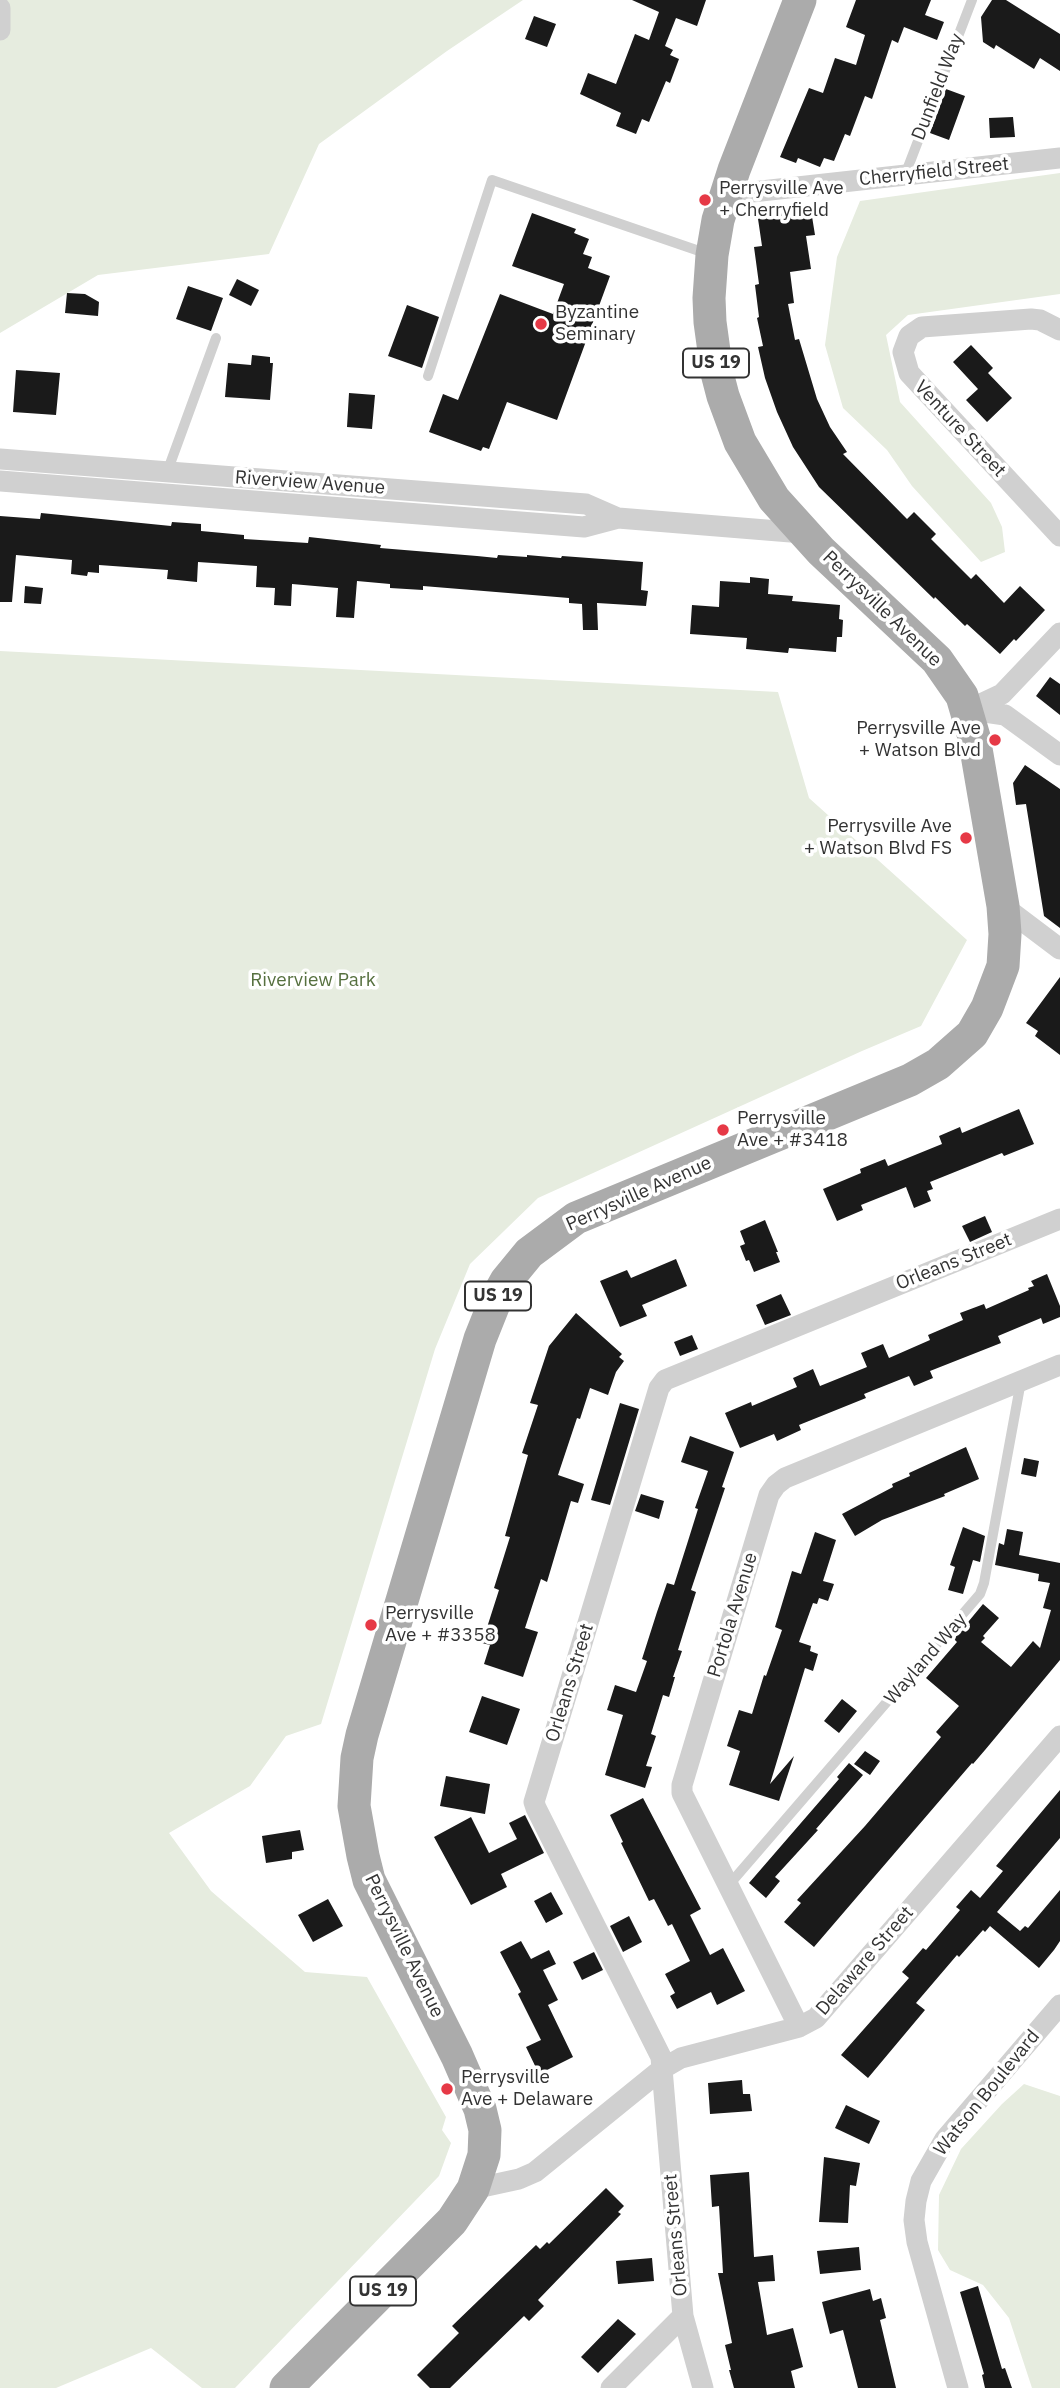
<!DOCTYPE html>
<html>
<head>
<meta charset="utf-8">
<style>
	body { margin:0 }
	canvas { display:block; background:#fff }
</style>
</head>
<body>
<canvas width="1060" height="2388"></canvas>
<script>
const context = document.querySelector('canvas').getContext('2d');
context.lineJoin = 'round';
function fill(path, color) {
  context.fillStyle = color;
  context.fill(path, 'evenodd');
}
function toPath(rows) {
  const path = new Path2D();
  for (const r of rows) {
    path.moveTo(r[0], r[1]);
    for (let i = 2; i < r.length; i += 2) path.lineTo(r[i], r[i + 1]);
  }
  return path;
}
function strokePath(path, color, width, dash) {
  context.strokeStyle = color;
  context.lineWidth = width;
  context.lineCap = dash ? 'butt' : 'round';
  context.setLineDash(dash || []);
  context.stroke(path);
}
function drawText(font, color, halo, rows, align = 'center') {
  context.font = font + ' "IBM Plex Sans",sans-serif';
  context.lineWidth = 7;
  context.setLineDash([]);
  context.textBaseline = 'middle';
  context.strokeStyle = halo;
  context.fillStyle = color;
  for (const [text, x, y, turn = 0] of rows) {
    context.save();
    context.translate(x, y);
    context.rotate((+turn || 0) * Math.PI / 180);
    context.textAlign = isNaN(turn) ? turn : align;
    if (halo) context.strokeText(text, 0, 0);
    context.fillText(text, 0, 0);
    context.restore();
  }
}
fill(toPath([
	[0,0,523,0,447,51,319,144,269,254,98,275,0,333],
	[1060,173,1060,294,908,315,886,335,900,402,991,503,1002,527,1005,552,981,562,912,486,887,450,843,408,825,345,837,257,860,201],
	[0,651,778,692,809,798,967,940,921,1026,862,1051,538,1198,470,1264,435,1349,321,1724,286,1736,250,1786,169,1833,211,1891,305,1972,367,1977,446,2117,442,2130,451,2143,439,2176,235,2388,202,2388,151,2348,56,2388,0,2388],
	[1024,2084,1060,2096,1060,2388,1032,2388,1009,2318,983,2285,950,2270,938,2250,939,2195,961,2149,1002,2104]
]), '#e6ecdf');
fill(toPath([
	[632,0,706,0,697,26,676,18,665,46,673,50,670,55,679,59,670,83,666,81,649,122,642,119,636,134,616,126,621,113,580,94,588,73,616,84,635,34,649,40,659,12],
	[856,0,931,0,925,15,944,22,937,40,904,27,898,43,892,40,872,99,865,96,850,136,845,134,834,161,824,158,820,167,798,158,796,163,780,157,809,88,823,93,835,58,856,65,865,35,846,27],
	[992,0,1006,0,1060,34,1060,71,1040,58,1034,69,996,45,994,49,983,42,981,17],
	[534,16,556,24,547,47,525,39],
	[946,89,965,96,949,140,930,133],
	[1013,117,1015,137,990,138,989,118],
	[810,204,815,235,806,236,811,269,790,272,794,303,788,304,795,340,799,339,817,399,830,427,847,452,843,454,907,519,914,512,936,534,931,539,971,579,976,574,1004,603,1020,586,1045,610,1016,641,1014,639,1000,654,967,624,965,626,935,597,934,599,819,487,793,447,777,412,765,378,758,347,763,346,757,318,759,317,755,285,759,284,754,247,762,246,757,212],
	[532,213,576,229,574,233,589,239,583,254,592,257,588,268,610,276,557,420,507,402,489,449,483,447,481,451,429,432,443,394,458,400,500,294,553,314,564,284,512,266],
	[237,279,259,290,251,306,229,295],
	[188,286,223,298,211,331,176,319],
	[67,293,85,294,99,302,98,316,65,313],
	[407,305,439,317,422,368,388,356],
	[971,345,993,368,988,373,1012,398,987,422,966,400,978,389,953,362],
	[252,355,270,357,270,363,273,363,270,400,225,397,228,363,251,365],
	[16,370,60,373,56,415,13,412],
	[349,393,375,395,372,429,347,427],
	[41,513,171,526,172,522,201,524,201,531,244,535,244,539,308,543,309,537,381,545,380,548,477,556,497,558,498,555,527,557,527,555,561,558,562,556,643,562,641,590,648,591,646,606,597,603,598,630,583,630,582,604,569,603,569,598,423,586,423,590,390,588,390,584,357,581,354,618,336,617,338,588,292,584,291,606,274,605,275,588,256,587,257,566,198,562,197,582,167,579,168,570,99,565,99,573,88,572,87,576,71,574,72,560,16,555,12,602,0,602,0,516,40,519],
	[750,577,769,579,768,594,793,596,792,601,840,605,839,619,843,620,842,637,837,637,836,652,789,648,788,653,746,649,747,638,690,634,692,605,719,607,720,581,750,583],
	[25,586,43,588,41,604,24,603],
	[1050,677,1060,684,1060,715,1036,696],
	[1025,765,1060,789,1060,928,1044,916,1026,804,1016,805,1013,783],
	[1060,977,1060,1055,1035,1036,1038,1031,1026,1023],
	[1019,1109,1034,1144,1004,1156,1002,1153,930,1182,933,1189,927,1191,931,1201,914,1208,906,1187,861,1205,863,1210,837,1221,823,1189,861,1173,860,1169,885,1159,888,1166,942,1144,939,1136,960,1127,962,1133],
	[985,1216,992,1232,970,1242,962,1226],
	[765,1220,778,1252,776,1252,780,1262,754,1272,749,1260,746,1261,740,1246,745,1244,740,1231],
	[676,1259,687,1286,642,1305,647,1316,620,1327,600,1281,627,1270,631,1278],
	[1047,1274,1060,1306,1060,1317,1043,1324,1041,1318,998,1336,1001,1343,930,1371,933,1378,914,1386,909,1376,864,1394,866,1398,799,1425,801,1430,777,1441,774,1434,740,1448,725,1413,751,1402,752,1406,797,1387,793,1378,813,1369,820,1386,867,1367,861,1353,883,1344,889,1358,930,1340,928,1335,963,1320,960,1313,984,1304,986,1309,1029,1290,1028,1288,1034,1286,1031,1281],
	[781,1294,791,1315,765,1325,756,1305],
	[576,1313,622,1354,619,1357,624,1361,616,1372,608,1395,590,1388,580,1419,577,1418,558,1475,584,1484,578,1503,571,1501,547,1582,541,1579,525,1628,538,1632,523,1677,484,1664,490,1645,482,1643,499,1590,494,1588,510,1537,505,1536,528,1455,522,1453,538,1405,530,1403,549,1346],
	[692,1335,698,1349,680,1356,674,1342],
	[620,1403,639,1409,610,1505,591,1500],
	[690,1436,734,1452,722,1487,725,1488,691,1590,696,1592,678,1650,682,1651,673,1677,675,1677,669,1697,663,1695,651,1734,656,1736,646,1766,652,1767,645,1788,605,1775,623,1715,607,1710,615,1685,636,1692,647,1661,642,1659,657,1612,667,1583,674,1585,688,1541,698,1509,695,1508,708,1471,681,1462],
	[966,1447,979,1479,944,1494,945,1496,882,1520,855,1536,842,1514,893,1487,892,1484,910,1476,909,1473],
	[1024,1458,1039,1461,1036,1477,1021,1474],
	[641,1494,664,1501,659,1519,635,1511],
	[963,1527,985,1536,980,1562,973,1560,963,1594,948,1590,955,1567,950,1565],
	[1007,1529,1023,1532,1019,1555,1060,1563,1060,1660,985,1750,973,1764,972,1763,814,1947,784,1922,801,1903,797,1900,865,1826,941,1737,936,1732,959,1706,926,1678,957,1642,954,1639,983,1604,999,1618,983,1636,985,1638,981,1642,1011,1667,1033,1641,1040,1648,1051,1610,1043,1608,1050,1583,1038,1581,1039,1574,995,1565,999,1543,1004,1545],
	[815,1532,836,1540,823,1581,834,1584,828,1601,819,1598,817,1604,813,1603,799,1642,811,1646,810,1651,818,1654,813,1671,805,1668,770,1784,794,1756,779,1801,729,1785,740,1751,727,1746,739,1710,752,1714,764,1675,766,1676,782,1630,775,1627,792,1571,801,1574],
	[482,1696,520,1709,507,1745,469,1732],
	[842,1699,857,1711,839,1733,824,1721],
	[865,1751,880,1761,870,1775,854,1764],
	[849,1763,863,1775,816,1829,818,1830,775,1877,780,1881,766,1898,749,1883,839,1779,837,1777],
	[446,1776,490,1784,485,1814,440,1806],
	[1060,1790,1060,1838,997,1912,1020,1931,1025,1926,1028,1928,1060,1890,1060,1941,1054,1950,1039,1968,990,1926,985,1932,983,1930,959,1957,957,1955,916,2003,925,2010,868,2078,841,2055,909,1978,902,1972,923,1948,926,1950,960,1910,956,1907,971,1890,980,1898,1003,1871,996,1866],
	[643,1798,701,1909,690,1915,710,1955,723,1948,745,1991,717,2005,711,1992,677,2009,670,1996,675,1993,665,1974,690,1961,672,1924,668,1926,654,1899,649,1901,621,1843,623,1842,610,1815],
	[525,1815,544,1853,501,1874,507,1887,471,1905,434,1837,471,1817,489,1853,517,1839,509,1823],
	[300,1830,304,1850,292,1852,292,1859,266,1863,262,1836],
	[551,1892,563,1914,546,1923,534,1901],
	[328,1899,343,1926,313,1942,298,1915],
	[629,1916,642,1942,623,1952,610,1926],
	[521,1941,531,1959,549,1950,556,1964,543,1970,558,2000,548,2005,573,2057,539,2074,526,2047,541,2040,518,1994,521,1992,500,1952],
	[594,1952,603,1970,582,1980,573,1962],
	[742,2080,743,2094,750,2094,752,2111,710,2114,708,2083],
	[846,2105,880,2121,869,2144,835,2128],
	[824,2157,860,2163,856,2186,850,2185,848,2223,819,2222],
	[749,2172,754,2257,773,2255,775,2281,758,2282,767,2335,793,2328,803,2367,791,2371,795,2388,734,2388,729,2370,731,2370,725,2345,732,2343,718,2273,723,2273,719,2206,712,2207,710,2175],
	[606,2188,624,2206,618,2212,621,2214,538,2300,544,2306,529,2321,524,2316,450,2388,430,2388,417,2375,459,2333,452,2326,536,2245,540,2249,547,2242,549,2244],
	[859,2247,861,2270,820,2274,817,2251],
	[652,2258,654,2281,618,2284,616,2261],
	[978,2286,1002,2369,1005,2368,1012,2388,985,2388,982,2375,984,2374,960,2292],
	[870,2289,873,2301,881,2298,886,2318,880,2320,896,2388,858,2388,843,2330,830,2334,822,2302],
	[618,2319,636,2334,598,2373,581,2357]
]), '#1a1a1a');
strokePath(toPath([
	[905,175,972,0],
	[428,376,492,180,708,254],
	[166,475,216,338],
	[728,1886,980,1594,984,1583,1021,1381]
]), '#d0d0d0', 10);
strokePath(toPath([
	[0,8,0,30],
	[725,195,1060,158],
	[1060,330,1040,320,1031,319,922,327,909,336,903,352,909,373,1060,536],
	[0,459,586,504,618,518],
	[0,481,584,527,618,518,803,533],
	[968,710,1002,694,1060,633],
	[971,710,1005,715,1060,755],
	[1003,906,1060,949],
	[799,2027,682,1793,682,1785,769,1495,776,1485,785,1478,1060,1365],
	[473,2189,519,2179,535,2172,662,2069,681,2058,799,2027,816,2018,1060,1736],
	[611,2388,683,2316],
	[703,2388,683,2316,661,2057,536,1808,534,1802,659,1388,665,1380,1060,1219],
	[958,2388,917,2242,914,2220,916,2201,921,2181,945,2139,1060,2005]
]), '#d0d0d0', 21);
strokePath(toPath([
	[286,2388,452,2221,473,2189,484,2155,485,2130,480,2109,457,2056,369,1880,363,1856,354,1806,357,1758,362,1735,480,1339,496,1299,506,1281,529,1253,576,1218,910,1080,938,1064,972,1034,987,1008,1003,966,1005,934,1003,906,974,737,962,696,937,660,821,551,774,499,740,442,723,396,717,373,710,322,709,298,712,255,718,220,734,170,800,0]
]), '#ababab', 33);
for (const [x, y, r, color] of [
	[705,200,7,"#e63946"],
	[541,324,7,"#e63946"],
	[995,740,7,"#e63946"],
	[966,838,7,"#e63946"],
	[723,1130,7,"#e63946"],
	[371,1625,7,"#e63946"],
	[447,2089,7,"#e63946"]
]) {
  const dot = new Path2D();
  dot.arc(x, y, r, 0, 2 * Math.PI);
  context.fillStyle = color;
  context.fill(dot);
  strokePath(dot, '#fff', 2.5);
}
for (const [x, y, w] of [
	[716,363,66],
	[498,1296,66],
	[383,2291,66]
]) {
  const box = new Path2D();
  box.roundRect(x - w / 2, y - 14.5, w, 29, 5);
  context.fillStyle = '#fff';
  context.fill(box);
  strokePath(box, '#333', 2);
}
drawText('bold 18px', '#333', null, [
	["US 19",716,363],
	["US 19",498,1296],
	["US 19",383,2291]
]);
drawText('19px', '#333', '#fff', [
	["Dunfield Way",938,87,-69],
	["Cherryfield Street",934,172,-6],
	["Venture Street",960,429,47],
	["Riverview Avenue",310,483,4],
	["Perrysville Avenue",882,609,44],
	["Perrysville Avenue",639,1194,-24],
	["Orleans Street",954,1262,-22],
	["Portola Avenue",733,1615,-73],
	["Wayland Way",926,1659,-49],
	["Orleans Street",570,1683,-73],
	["Perrysville Avenue",404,1946,64],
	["Delaware Street",865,1961,-49],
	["Watson Boulevard",987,2093,-51],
	["Orleans Street",676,2235,-95]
]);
drawText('19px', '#333', '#fff', [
	["Perrysville Ave",719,189],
	["+ Cherryfield",719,211],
	["Byzantine",555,313],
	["Seminary",555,335],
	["Perrysville Ave",981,729,"right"],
	["+ Watson Blvd",981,751,"right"],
	["Perrysville Ave",952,827,"right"],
	["+ Watson Blvd FS",952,849,"right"],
	["Perrysville",737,1119],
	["Ave + #3418",737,1141],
	["Perrysville",385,1614],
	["Ave + #3358",385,1636],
	["Perrysville",461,2078],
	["Ave + Delaware",461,2100]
], 'left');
drawText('19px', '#56703f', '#fff', [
	["Riverview Park",313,981]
]);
</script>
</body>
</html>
